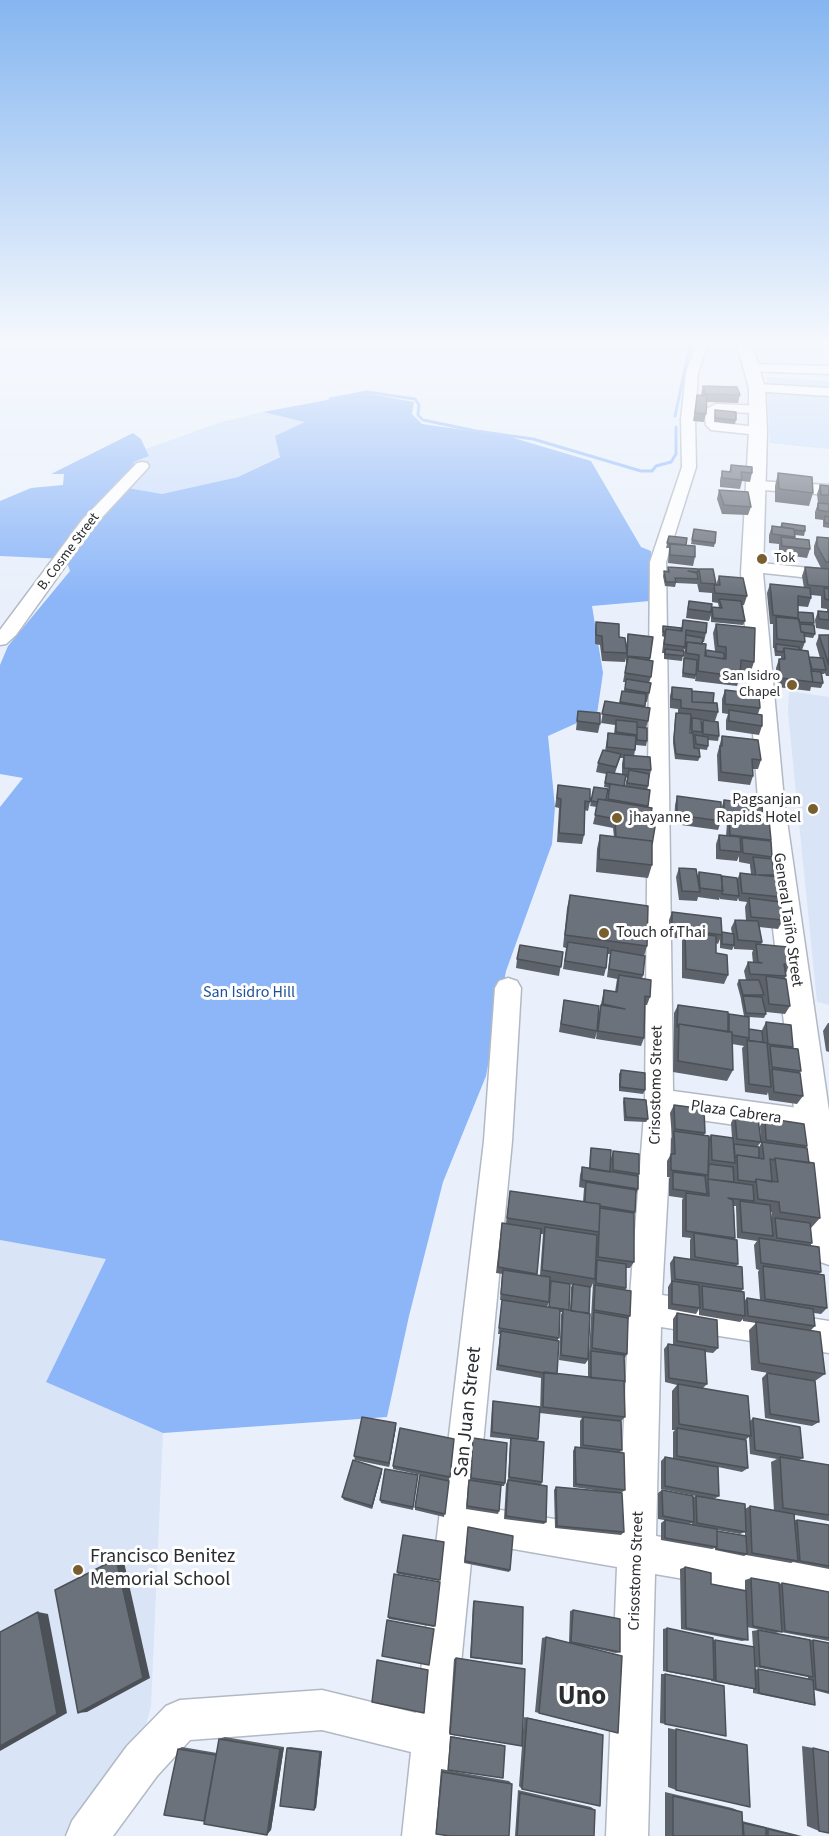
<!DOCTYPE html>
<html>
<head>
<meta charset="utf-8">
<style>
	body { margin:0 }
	canvas { display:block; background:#e9f0fb }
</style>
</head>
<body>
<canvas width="829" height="1836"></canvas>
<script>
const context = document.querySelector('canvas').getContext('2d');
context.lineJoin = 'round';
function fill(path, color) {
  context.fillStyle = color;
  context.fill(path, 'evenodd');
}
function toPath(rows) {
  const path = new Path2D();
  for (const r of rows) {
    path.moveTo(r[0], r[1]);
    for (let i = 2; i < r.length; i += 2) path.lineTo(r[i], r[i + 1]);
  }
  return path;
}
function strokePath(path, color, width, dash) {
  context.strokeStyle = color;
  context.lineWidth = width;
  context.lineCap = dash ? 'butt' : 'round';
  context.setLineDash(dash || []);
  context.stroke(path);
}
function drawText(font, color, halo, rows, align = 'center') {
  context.font = font + ' "Source Sans 3",sans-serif';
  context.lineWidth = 6;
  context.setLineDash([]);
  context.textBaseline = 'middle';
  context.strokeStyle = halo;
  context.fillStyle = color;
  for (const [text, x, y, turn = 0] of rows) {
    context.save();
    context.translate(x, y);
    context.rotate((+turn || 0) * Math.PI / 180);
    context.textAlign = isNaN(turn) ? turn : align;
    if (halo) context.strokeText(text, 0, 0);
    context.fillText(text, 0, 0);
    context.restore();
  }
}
fill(toPath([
	[789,691,829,697,829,1005,817,1002,788,713],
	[0,1240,107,1258,46,1382,163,1433,151,1707,114,1836,0,1836]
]), '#d9e4f6');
fill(toPath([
	[766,377,829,381,829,449,770,443],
	[263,412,306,422,280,456,238,477,162,494,128,488,134,462,149,456,146,449,221,422]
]), '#cbdefb');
fill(toPath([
	[365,393,414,402,412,414,422,424,507,436,591,461,641,547,651,551,650,601,592,606,603,673,597,714,548,736,555,807,552,844,506,971,486,1076,443,1182,409,1316,387,1417,163,1433,46,1382,106,1259,0,1240,0,807,23,778,0,774,0,665,8,646,70,571,66,559,0,556,0,501,31,488,63,485,64,474,51,474,133,433,141,439,149,456,134,462,128,488,162,494,238,477,280,457,275,436,305,422,263,412]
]), '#8cb6f8');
strokePath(toPath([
	[330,399,367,392,415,399,419,405,418,415,423,420,476,431,533,439,641,471,652,471,656,466,671,462,676,454,676,427],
	[675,416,691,341]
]), '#90bafb', 3);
const minor = toPath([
	[697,341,709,341,698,373,695,419,696,467,666,562,673,1091,813,1110,823,1114,827,1123,823,1132,813,1136,672,1116,662,1295,829,1321,829,1353,661,1327,656,1536,829,1566,829,1604,655,1574,648,1836,606,1836,617,1567,473,1542,444,1836,402,1836,411,1752,322,1730,190,1740,157,1776,113,1836,66,1836,72,1821,127,1746,166,1706,180,1700,322,1690,416,1713,484,1141,495,988,499,981,508,978,517,981,521,988,512,1141,477,1506,619,1530,629,1308,645,1102,650,562,682,467,681,419,686,373,697,341],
	[751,364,829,366,829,374,747,371,745,368,747,365,751,364],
	[757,384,829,388,829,396,752,391,750,388,752,385,757,384],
	[716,404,763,406,765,409,763,412,758,413,718,412,720,423,758,427,765,431,758,435,711,430,706,425,704,410,716,404],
	[142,462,147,463,149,466,147,469,94,526,16,635,6,644,0,645,0,630,82,520,137,463,142,462],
	[755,481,829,485,829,495,750,489,747,486,755,481],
	[751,562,829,570,829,580,745,571,743,567,745,563,751,562]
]);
const major = toPath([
	[736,341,751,341,765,388,767,431,763,573,784,800,829,1111,829,1265,815,1260,810,1246,758,800,741,573,749,431,749,388,736,341]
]);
strokePath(minor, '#b3b9c4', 3);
strokePath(major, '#b3b9c4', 3);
fill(minor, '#fff');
fill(major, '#fff');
fill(toPath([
	[703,386,740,395,738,403,707,402,706,414,704,422,693,421,697,395,702,396,701,394],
	[715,410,736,420,735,424,714,422],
	[731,465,752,473,750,482,742,481,740,489,720,487,720,480,722,471,729,472],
	[778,473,813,493,809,506,775,502,775,486],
	[820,485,829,486,829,504,818,503,817,494],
	[719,490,751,507,748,515,722,514,717,499],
	[818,503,829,504,829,528,823,527,823,520,815,519,815,512],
	[782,523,805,531,804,536,795,535,794,538,810,549,807,558,779,554,779,544,769,543,769,535,772,526,780,527],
	[694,529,715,543,714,547,691,544],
	[669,536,686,545,695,557,693,566,668,563,669,548,666,548],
	[817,537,829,538,829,630,816,628,815,620,818,611,827,611,827,609,821,608,821,596,811,595,811,598,808,607,798,606,798,612,814,623,813,625,815,634,813,638,805,637,805,642,802,650,809,657,820,658,816,644,819,635,829,635,829,676,826,676,825,673,824,674,822,674,823,683,821,688,811,687,810,691,777,687,776,668,779,659,781,659,781,656,775,656,774,648,773,648,773,624,770,624,767,593,770,584,804,588,802,576,805,567,821,568,814,554,814,546],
	[668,567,698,569,716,584,716,585,719,576,747,596,744,605,742,605,745,621,743,625,711,622,711,615,709,621,686,618,687,610,689,601,712,607,719,608,718,603,712,602,712,593,699,592,697,583,697,584,676,583,675,587,665,586,663,576,664,571,667,572],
	[683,620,706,633,704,642,702,642,702,644,705,653,715,651,713,633,716,624,754,662,751,671,740,670,740,677,737,686,695,681,696,675,695,679,682,677,685,650,684,649,682,661,664,659,664,653,662,653,664,637,662,636,663,626,681,631],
	[596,622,619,637,626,647,628,634,653,637,650,660,651,677,649,683,649,693,647,702,645,702,644,707,648,721,646,728,647,741,646,746,636,745,634,756,651,770,647,790,650,790,648,808,652,846,652,865,648,878,596,872,597,849,600,835,614,837,613,828,593,824,597,807,590,806,594,787,607,800,609,788,604,787,606,774,596,772,598,763,605,751,608,733,614,734,615,725,601,723,605,701,620,704,622,691,624,691,626,682,623,682,626,665,626,658,625,662,602,661,600,645,595,644,595,631],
	[620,758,623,758,622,764,622,774,615,773],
	[626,777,627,778,625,786,624,786],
	[672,687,692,691,713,703,718,712,715,721,701,720,701,725,703,720,719,736,718,741,708,740,708,746,707,750,699,749,700,757,698,761,675,759,673,743,675,718,676,713,678,713,678,709,670,708,670,696],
	[690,718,692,719,691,722,691,733,690,733],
	[725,690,760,708,758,714,762,726,759,735,726,730,726,720,728,714,722,713,722,699],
	[578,711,600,724,598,733,576,730],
	[722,736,761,760,758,769,753,769,753,776,750,785,718,781,717,755],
	[558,785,590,802,588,811,584,810,584,835,582,844,557,842,559,808,555,807],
	[677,796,721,809,724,800,763,818,763,819,771,840,770,841,772,857,771,859,774,875,774,877,781,897,779,901,783,920,778,929,759,927,762,942,761,945,790,965,786,973,786,976,785,978,790,1006,785,1014,766,1012,766,1014,764,1018,749,1017,749,1029,763,1042,762,1030,766,1022,793,1047,792,1049,801,1071,799,1073,803,1096,797,1104,769,1100,768,1092,767,1095,745,1092,742,1048,744,1046,732,1044,733,1070,727,1081,673,1072,674,1013,678,1005,728,1017,729,1014,744,1016,741,1000,741,999,737,984,739,980,746,980,744,971,748,962,753,963,752,953,753,950,734,949,734,946,732,950,720,948,720,939,718,944,716,943,716,953,728,975,724,984,682,978,682,939,669,937,669,920,672,912,721,932,732,934,731,928,735,920,746,921,745,907,747,902,739,901,738,898,737,901,720,899,720,897,719,900,698,897,697,901,679,900,676,877,679,868,697,877,699,872,722,876,737,880,740,873,751,874,750,866,750,864,739,862,739,856,737,861,716,859,716,844,719,835,726,836,727,823,721,822,721,816,721,821,718,830,674,824,675,805],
	[570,895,647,946,644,956,643,975,642,979,650,997,647,1005,645,1005,644,1038,641,1046,596,1039,599,1013,604,990,615,992,617,979,607,977,610,954,607,954,606,968,604,976,563,969,566,948,563,947,567,908],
	[563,952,559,976,516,968,517,959],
	[564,1000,597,1031,595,1039,559,1032],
	[828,1023,829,1023,829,1052,826,1051,823,1031],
	[621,1070,645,1090,643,1094,619,1091,619,1074],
	[624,1098,648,1119,646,1122,624,1121,623,1102],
	[674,1105,705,1133,704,1135,709,1138,711,1135,732,1138,731,1123,735,1115,761,1142,757,1147,759,1148,761,1143,760,1126,765,1118,807,1146,806,1148,820,1218,811,1228,810,1228,812,1243,810,1246,821,1272,819,1274,827,1308,821,1314,814,1313,815,1326,810,1331,825,1374,815,1381,751,1370,749,1330,756,1323,743,1321,743,1319,740,1322,699,1315,699,1309,696,1314,668,1309,668,1287,671,1282,670,1263,674,1257,690,1259,690,1240,691,1238,682,1237,682,1200,683,1198,669,1196,669,1179,670,1177,667,1177,667,1161,671,1154,671,1139,672,1137,670,1113],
	[734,1206,736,1206,737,1238,757,1241,754,1245,756,1269,759,1270,758,1272,760,1300,747,1298,744,1301,741,1292,743,1289,736,1266,738,1264,734,1240,735,1238],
	[770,1212,772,1212,772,1221,771,1223],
	[591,1148,611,1158,613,1151,639,1174,638,1176,638,1189,636,1194,634,1213,634,1262,630,1268,626,1268,626,1288,625,1290,630,1316,627,1321,627,1354,624,1359,625,1417,621,1421,622,1450,619,1453,625,1490,621,1493,624,1532,621,1535,555,1528,554,1490,556,1487,609,1492,573,1487,573,1451,575,1447,580,1448,580,1421,582,1418,540,1413,541,1378,496,1370,500,1334,498,1334,502,1300,500,1300,502,1274,496,1273,501,1229,502,1223,506,1223,510,1191,583,1202,584,1188,579,1187,580,1175,582,1167,589,1169,590,1151],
	[540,1234,543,1234,540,1275,537,1275],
	[550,1281,551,1281,549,1307,547,1307,549,1302],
	[593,1283,589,1353,588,1355,590,1287,591,1288],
	[570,1284,572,1285,571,1287,570,1310,569,1310],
	[560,1312,562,1312,561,1315,559,1360,585,1364,588,1360,588,1377,557,1374,558,1340],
	[677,1313,718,1348,713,1353,705,1352,707,1384,703,1388,750,1421,753,1418,803,1458,799,1460,829,1465,829,1521,795,1515,795,1520,797,1520,829,1525,829,1569,793,1562,791,1563,746,1555,744,1556,715,1550,715,1548,712,1549,661,1540,661,1523,665,1520,692,1525,692,1523,689,1524,658,1519,658,1493,662,1490,693,1497,696,1496,661,1489,661,1461,665,1457,673,1459,673,1432,675,1430,672,1430,672,1391,677,1385,665,1382,664,1349,668,1344,673,1345,673,1319],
	[749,1437,750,1454,777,1459,771,1462,774,1511,750,1506,745,1509,714,1499,719,1496,718,1467,742,1472,748,1468,745,1440],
	[717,1530,740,1534,745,1532,745,1536,717,1531],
	[767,1373,819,1422,812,1426,765,1418,762,1378],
	[493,1401,538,1439,537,1441,542,1482,541,1485,546,1522,544,1524,504,1519,506,1484,508,1481,510,1439,490,1437,492,1406],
	[396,1423,396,1427,389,1467,355,1460,354,1456],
	[473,1438,505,1483,504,1486,501,1486,499,1511,498,1514,466,1509,468,1484,469,1480,470,1480],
	[454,1439,449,1481,393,1469,393,1466],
	[382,1472,372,1509,344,1500,342,1497],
	[418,1475,413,1510,381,1503,380,1500],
	[449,1481,444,1517,415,1510,415,1507],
	[468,1527,510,1570,509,1572,464,1563],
	[444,1542,439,1581,398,1574,397,1572],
	[685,1567,711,1584,745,1591,745,1580,751,1578,779,1584,782,1583,829,1592,829,1641,781,1632,775,1633,747,1627,748,1640,742,1641,681,1629,680,1569],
	[440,1582,434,1627,389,1619,388,1617],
	[474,1601,522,1664,470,1658,473,1602],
	[573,1610,620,1652,616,1653,569,1643,618,1733,535,1712,542,1638,546,1637,569,1643,570,1611],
	[667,1628,713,1640,753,1647,752,1631,758,1630,829,1643,829,1694,814,1690,815,1705,807,1704,753,1693,753,1689,711,1681,711,1680,663,1671,663,1629],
	[755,1667,808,1677,808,1679,755,1669],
	[456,1658,522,1744,524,1717,598,1733,522,1789,519,1786,522,1746,450,1734,449,1733,454,1659],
	[661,1674,665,1674,726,1736,660,1723],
	[668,1728,747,1745,676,1790,668,1787],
	[450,1736,503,1745,505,1746,448,1770,448,1768],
	[225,1737,284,1747,271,1830,178,1749,182,1747,217,1753,219,1739],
	[802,1746,813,1748,819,1831,807,1826],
	[290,1747,322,1751,316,1808,287,1748],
	[441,1769,509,1781,512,1784,436,1834,436,1829],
	[518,1790,591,1807,595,1810,594,1836,515,1836],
	[665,1792,732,1808,742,1812,742,1821,802,1836,665,1836]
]), '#5d626b');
fill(toPath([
	[396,1423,396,1427,389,1467,389,1463],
	[382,1469,382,1472,372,1509,372,1506],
	[116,1559,124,1562,150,1678,87,1712,78,1713],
	[38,1612,48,1614,67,1713,0,1751,0,1746],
	[284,1747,271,1830,267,1835,280,1749],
	[322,1751,316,1808,314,1810,320,1752]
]), '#4c5057');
const building = toPath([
	[703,386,737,387,740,395,705,394,703,386],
	[697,395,707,396,706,414,695,413,697,395],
	[715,410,736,412,736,420,715,418,715,410],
	[731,465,752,467,752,473,741,472,742,480,722,478,722,471,731,472,731,465],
	[778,473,812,477,813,493,779,489,778,473],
	[820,485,829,486,829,495,821,495,820,485],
	[719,490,748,492,751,507,724,505,719,490],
	[818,503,829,504,829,512,818,510,818,503],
	[825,516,829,517,829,523,825,523,825,516],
	[782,523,805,526,805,531,794,530,794,529,782,527,782,523],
	[772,526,794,529,795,537,772,534,772,526],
	[694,529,716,532,715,543,692,540,694,529],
	[669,536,687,538,686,545,667,543,669,536],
	[781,537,809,540,810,549,782,546,781,537],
	[817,537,829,538,829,562,826,562,817,546,817,537],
	[670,544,695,546,695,557,670,555,670,544],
	[668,567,698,569,698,572,688,571,697,573,698,579,675,578,676,582,666,582,664,571,669,572,668,567],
	[805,567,829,569,829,587,808,585,805,567],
	[699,569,713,569,716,584,701,583,699,569],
	[719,576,743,578,747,596,715,593,714,585,720,585,719,576],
	[770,584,810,588,811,598,798,596,798,618,773,615,770,584],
	[824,588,829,589,829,600,825,599,824,588],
	[719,599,741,601,745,621,713,618,712,607,722,608,719,599],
	[689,601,712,604,711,612,688,609,689,601],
	[818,611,829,612,829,620,819,619,818,611],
	[798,612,813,613,814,623,799,622,798,618,798,612],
	[776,617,799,619,801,632,804,632,805,642,777,639,776,617],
	[683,620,707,623,706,633,686,630,685,647,664,644,666,629,682,631,683,620],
	[596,622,619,624,619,637,625,638,627,653,603,652,602,636,596,635,596,622],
	[716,624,755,628,754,662,741,660,740,677,698,671,699,655,686,653,687,642,706,644,705,656,726,659,726,647,718,646,716,624],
	[800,624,814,625,815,634,801,632,800,624],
	[663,626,681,628,681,631,666,629,665,632,663,632,663,626],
	[628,634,653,637,650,658,627,656,628,634],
	[686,635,703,638,702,644,687,642,685,646,686,635],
	[819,635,829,635,829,665,819,635],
	[776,644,799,647,799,650,784,648,783,652,776,651,776,644],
	[784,648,808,651,813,682,780,678,779,659,785,659,784,648],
	[665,649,684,651,684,656,665,654,665,649],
	[706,650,724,653,724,659,706,656,706,650],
	[628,657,653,661,651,677,625,673,628,657],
	[809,657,823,658,826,670,812,669,809,657],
	[684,658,697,660,696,675,683,673,684,658],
	[811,671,821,672,823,683,812,682,813,682,811,671],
	[626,679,651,683,649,693,625,689,626,679],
	[672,687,692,689,692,702,717,703,718,712,681,708,681,700,672,699,672,687],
	[725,690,759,694,760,708,725,704,725,690],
	[622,691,646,694,645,706,620,702,622,691],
	[692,691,714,693,713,703,692,702,692,691],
	[605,701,650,708,648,721,602,714,605,701],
	[729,710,762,715,762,726,729,721,729,710],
	[578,711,600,713,600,724,577,721,578,711],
	[676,713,691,714,690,733,693,733,694,748,699,749,700,757,676,754,674,739,676,713],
	[692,718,701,719,702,732,692,731,692,718],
	[616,720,637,722,637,735,616,732,616,720],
	[703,720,718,722,719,736,703,734,703,720],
	[637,727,647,728,647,741,637,740,637,727],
	[608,733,636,736,635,750,607,747,608,733],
	[695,735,708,737,708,746,696,744,695,735],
	[722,736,758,740,761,760,752,759,753,776,721,772,720,746,722,746,722,736],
	[603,750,621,754,616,767,598,763,603,750],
	[624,755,650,757,651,770,624,768,624,755],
	[629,770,649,774,648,786,627,783,629,770],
	[607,772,626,775,624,786,605,783,607,772],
	[610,784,650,790,648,806,608,799,610,784],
	[558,785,590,789,590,802,585,801,584,835,559,833,561,799,557,798,558,785],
	[594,787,608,789,606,800,598,799,598,802,591,801,594,787],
	[677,796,721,802,721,821,677,815,677,796],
	[598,799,652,808,649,826,655,827,652,845,652,841,616,837,615,819,595,815,598,799],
	[724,800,762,805,763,818,724,813,724,800],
	[729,815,769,820,771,840,730,835,729,815],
	[600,835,652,841,652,865,599,859,600,835],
	[719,835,740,837,741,852,720,850,719,835],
	[742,838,771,841,772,857,743,853,742,838],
	[753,857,772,859,774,875,758,875,779,877,781,897,742,893,740,873,756,875,753,857],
	[679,868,696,869,700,892,682,891,679,868],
	[699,872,721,875,723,891,700,888,699,872],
	[722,876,737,878,739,896,722,894,722,876],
	[570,895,648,906,647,946,565,935,570,895],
	[749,898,780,902,783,920,751,917,749,898],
	[672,912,721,918,722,935,672,928,672,912],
	[735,920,758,921,762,942,738,940,735,920],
	[685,932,716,936,716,953,727,955,728,975,686,969,685,932],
	[722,932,734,934,734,945,722,944,722,932],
	[568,942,608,948,606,968,565,961,568,942],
	[756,944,788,947,790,965,784,964,786,976,750,974,748,962,762,963,758,962,756,944],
	[520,945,563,952,561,967,517,959,520,945],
	[611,950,645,956,643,975,609,969,611,950],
	[619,975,651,980,650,997,645,996,644,1038,598,1031,601,1005,625,1009,603,1004,604,990,617,992,619,975],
	[766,976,786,979,790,1006,769,1004,766,976],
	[739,980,759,980,764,995,743,995,739,980],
	[743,996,762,997,766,1014,746,1013,743,996],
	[564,1000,599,1006,597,1031,561,1024,564,1000],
	[678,1005,728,1012,728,1032,679,1024,677,1027,678,1005],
	[729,1014,749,1017,749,1038,732,1035,732,1032,729,1032,729,1014],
	[766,1022,791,1025,793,1047,768,1044,766,1022],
	[679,1024,732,1032,733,1070,678,1061,679,1024],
	[749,1029,762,1031,763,1042,749,1041,749,1029],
	[747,1040,767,1043,771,1087,749,1084,747,1040],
	[770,1046,798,1049,801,1071,772,1067,770,1046],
	[772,1069,800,1073,803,1096,774,1092,772,1069],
	[621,1070,645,1073,645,1090,620,1087,621,1070],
	[624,1098,646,1100,648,1119,626,1117,624,1098],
	[674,1105,704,1109,705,1133,675,1129,674,1105],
	[735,1115,758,1118,761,1142,737,1139,735,1115],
	[765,1118,804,1124,807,1146,766,1140,765,1118],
	[674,1131,709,1136,708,1175,671,1170,671,1154,675,1154,674,1131],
	[711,1135,733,1138,735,1163,712,1160,711,1135],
	[762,1142,807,1148,809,1163,775,1158,774,1160,770,1159,772,1182,756,1179,755,1182,738,1180,737,1155,764,1159,762,1142],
	[734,1144,759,1147,759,1158,737,1155,736,1157,735,1157,734,1144],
	[591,1148,611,1150,610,1172,590,1169,591,1148],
	[613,1151,639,1154,639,1174,613,1170,613,1151],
	[775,1158,814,1163,820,1218,780,1212,779,1202,758,1199,756,1179,778,1182,775,1158],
	[709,1164,733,1167,734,1182,708,1179,709,1164],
	[582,1167,638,1176,638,1189,582,1180,582,1167],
	[673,1172,705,1176,707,1194,673,1189,673,1172],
	[708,1179,753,1185,754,1201,728,1198,733,1200,735,1238,686,1231,686,1193,709,1196,708,1179],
	[586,1182,636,1190,635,1212,600,1206,600,1204,585,1202,586,1182],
	[510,1191,600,1204,599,1232,507,1218,510,1191],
	[740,1201,770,1205,773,1236,742,1232,740,1201],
	[600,1208,634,1213,634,1262,598,1257,600,1208],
	[775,1218,810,1223,812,1243,777,1238,775,1218],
	[502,1223,541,1229,537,1274,498,1267,502,1223],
	[545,1227,597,1235,595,1279,542,1270,545,1227],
	[694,1233,737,1240,738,1264,695,1257,694,1233],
	[759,1238,819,1247,821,1272,761,1263,759,1238],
	[674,1257,742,1267,743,1289,675,1279,674,1257],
	[597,1260,626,1264,626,1288,596,1283,597,1260],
	[763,1266,824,1275,827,1308,765,1299,763,1266],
	[503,1270,550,1277,549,1302,501,1294,503,1270],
	[551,1281,570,1284,569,1310,549,1307,551,1281],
	[672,1281,699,1285,700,1308,672,1304,672,1281],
	[573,1284,590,1287,589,1313,571,1311,573,1284],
	[595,1285,631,1291,630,1316,594,1310,595,1285],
	[702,1286,744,1292,745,1316,703,1309,702,1286],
	[747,1298,813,1309,815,1326,748,1316,747,1298],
	[502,1300,560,1309,559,1338,499,1328,502,1300],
	[563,1309,590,1314,588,1359,561,1355,563,1309],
	[594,1312,628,1318,627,1354,592,1348,594,1312],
	[677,1313,717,1320,718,1348,677,1341,677,1313],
	[756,1322,820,1332,825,1374,759,1363,756,1322],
	[501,1331,559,1341,557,1374,544,1373,498,1365,501,1331],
	[668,1344,705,1350,707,1384,669,1378,668,1344],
	[591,1351,624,1355,625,1382,624,1381,591,1378,591,1351],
	[544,1372,624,1381,625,1417,543,1407,544,1372],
	[767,1373,815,1381,819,1422,770,1414,767,1373],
	[678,1384,748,1396,751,1436,679,1424,678,1384],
	[493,1401,540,1407,538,1439,492,1432,493,1401],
	[362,1417,396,1423,389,1463,354,1456,362,1417],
	[583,1417,621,1421,622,1450,583,1445,583,1417],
	[753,1418,800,1427,803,1458,755,1450,753,1418],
	[400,1428,454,1439,450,1477,393,1466,400,1428],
	[677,1428,746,1440,748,1468,677,1456,677,1428],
	[473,1438,507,1443,505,1483,471,1478,473,1438],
	[511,1438,544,1442,542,1482,509,1477,511,1438],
	[575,1447,624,1453,625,1490,576,1484,575,1447],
	[665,1457,718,1467,719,1496,665,1486,665,1457],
	[780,1457,829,1465,829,1515,783,1508,780,1457],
	[353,1460,382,1469,372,1506,342,1497,353,1460],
	[385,1469,418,1475,413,1507,380,1500,385,1469],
	[420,1475,449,1481,445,1514,415,1507,420,1475],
	[469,1480,501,1485,499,1511,467,1506,469,1480],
	[508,1480,547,1486,546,1522,506,1516,508,1480],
	[556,1487,622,1493,624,1532,557,1526,556,1487],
	[662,1490,693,1496,694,1522,663,1516,662,1490],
	[696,1496,745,1504,746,1532,697,1523,696,1496],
	[750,1506,794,1514,798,1561,752,1553,750,1506],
	[665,1520,717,1529,717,1547,665,1538,665,1520],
	[797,1520,829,1525,829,1566,800,1561,797,1520],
	[468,1527,513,1536,510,1570,465,1561,468,1527],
	[717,1531,746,1536,747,1554,717,1549,717,1531],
	[403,1535,444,1542,440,1580,397,1572,403,1535],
	[116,1559,143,1678,78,1713,55,1590,116,1559],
	[685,1567,711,1573,711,1584,746,1591,748,1640,686,1628,685,1567],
	[394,1574,440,1582,435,1626,388,1617,394,1574],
	[751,1578,779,1583,782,1632,753,1626,751,1578],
	[782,1583,829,1592,829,1638,785,1631,782,1583],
	[474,1601,523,1607,522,1664,471,1657,474,1601],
	[573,1610,620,1619,620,1652,571,1642,573,1610],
	[38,1612,57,1714,0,1746,0,1632,38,1612],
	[387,1620,434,1629,429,1665,382,1656,387,1620],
	[667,1628,713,1638,714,1680,667,1671,667,1628],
	[758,1630,810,1640,813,1677,760,1666,758,1630],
	[546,1637,622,1656,618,1733,539,1713,546,1637],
	[715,1640,754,1647,756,1689,716,1681,715,1640],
	[813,1640,829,1643,829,1692,816,1689,813,1640],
	[456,1658,525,1669,522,1746,450,1734,456,1658],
	[377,1660,428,1670,424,1713,372,1702,377,1660],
	[758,1669,813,1680,815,1705,759,1693,758,1669],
	[665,1674,724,1686,726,1736,665,1724,665,1674],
	[527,1718,603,1735,600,1806,522,1789,527,1718],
	[676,1729,747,1745,750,1807,676,1790,676,1729],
	[451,1737,505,1746,503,1778,448,1770,451,1737],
	[219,1739,280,1749,267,1835,204,1824,219,1739],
	[287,1748,320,1752,314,1810,280,1806,287,1748],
	[813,1748,829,1752,829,1833,819,1831,813,1748],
	[178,1749,216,1755,204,1821,164,1815,178,1749],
	[442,1772,512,1784,509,1836,450,1836,436,1834,442,1772],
	[520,1793,595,1810,594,1836,517,1836,520,1793],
	[673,1796,742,1812,743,1836,673,1836,673,1796],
	[743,1823,766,1828,766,1836,744,1836,743,1823],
	[768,1829,797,1836,768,1836,768,1829]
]);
fill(building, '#6c727c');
strokePath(building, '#4c5057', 1.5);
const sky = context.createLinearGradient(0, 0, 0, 599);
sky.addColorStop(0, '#85b6f0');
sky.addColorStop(0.57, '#f5f8fd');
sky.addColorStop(1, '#f5f8fd00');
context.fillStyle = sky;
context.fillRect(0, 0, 829, 599);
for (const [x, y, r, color] of [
	[762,559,6,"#795e30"],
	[792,685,6,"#795e30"],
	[813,809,6,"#795e30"],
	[617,818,6,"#795e30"],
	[604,933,6,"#795e30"],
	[78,1570,6,"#795e30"]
]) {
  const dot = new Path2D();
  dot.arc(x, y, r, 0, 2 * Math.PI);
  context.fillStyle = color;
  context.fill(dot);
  strokePath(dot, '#fff', 2);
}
drawText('14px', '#2a2d31', '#fff', [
	["B. Cosme Street",69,552,-53]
]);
drawText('14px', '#2a2d31', '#fff', [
	["Tok",774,559],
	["San Isidro",780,677,"right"],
	["Chapel",780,693,"right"]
], 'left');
drawText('16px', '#2a2d31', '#fff', [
	["Pagsanjan",801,800,"right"],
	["Rapids Hotel",801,818,"right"],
	["jhayanne",629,818],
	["Touch of Thai",616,933]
], 'left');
drawText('16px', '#2a2d31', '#fff', [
	["General Taiño Street",787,920,82],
	["Crisostomo Street",657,1085,-89],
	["Plaza Cabrera",736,1113,8],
	["Crisostomo Street",637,1571,-88]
]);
drawText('16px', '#1e509b', '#fff', [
	["San Isidro Hill",249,993]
]);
drawText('20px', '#2a2d31', '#fff', [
	["San Juan Street",469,1412,-84]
]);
drawText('20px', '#2a2d31', '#fff', [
	["Francisco Benitez",90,1558],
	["Memorial School",90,1581]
], 'left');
drawText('bold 27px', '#2a2d31', '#fff', [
	["Uno",582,1698]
]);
</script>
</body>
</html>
